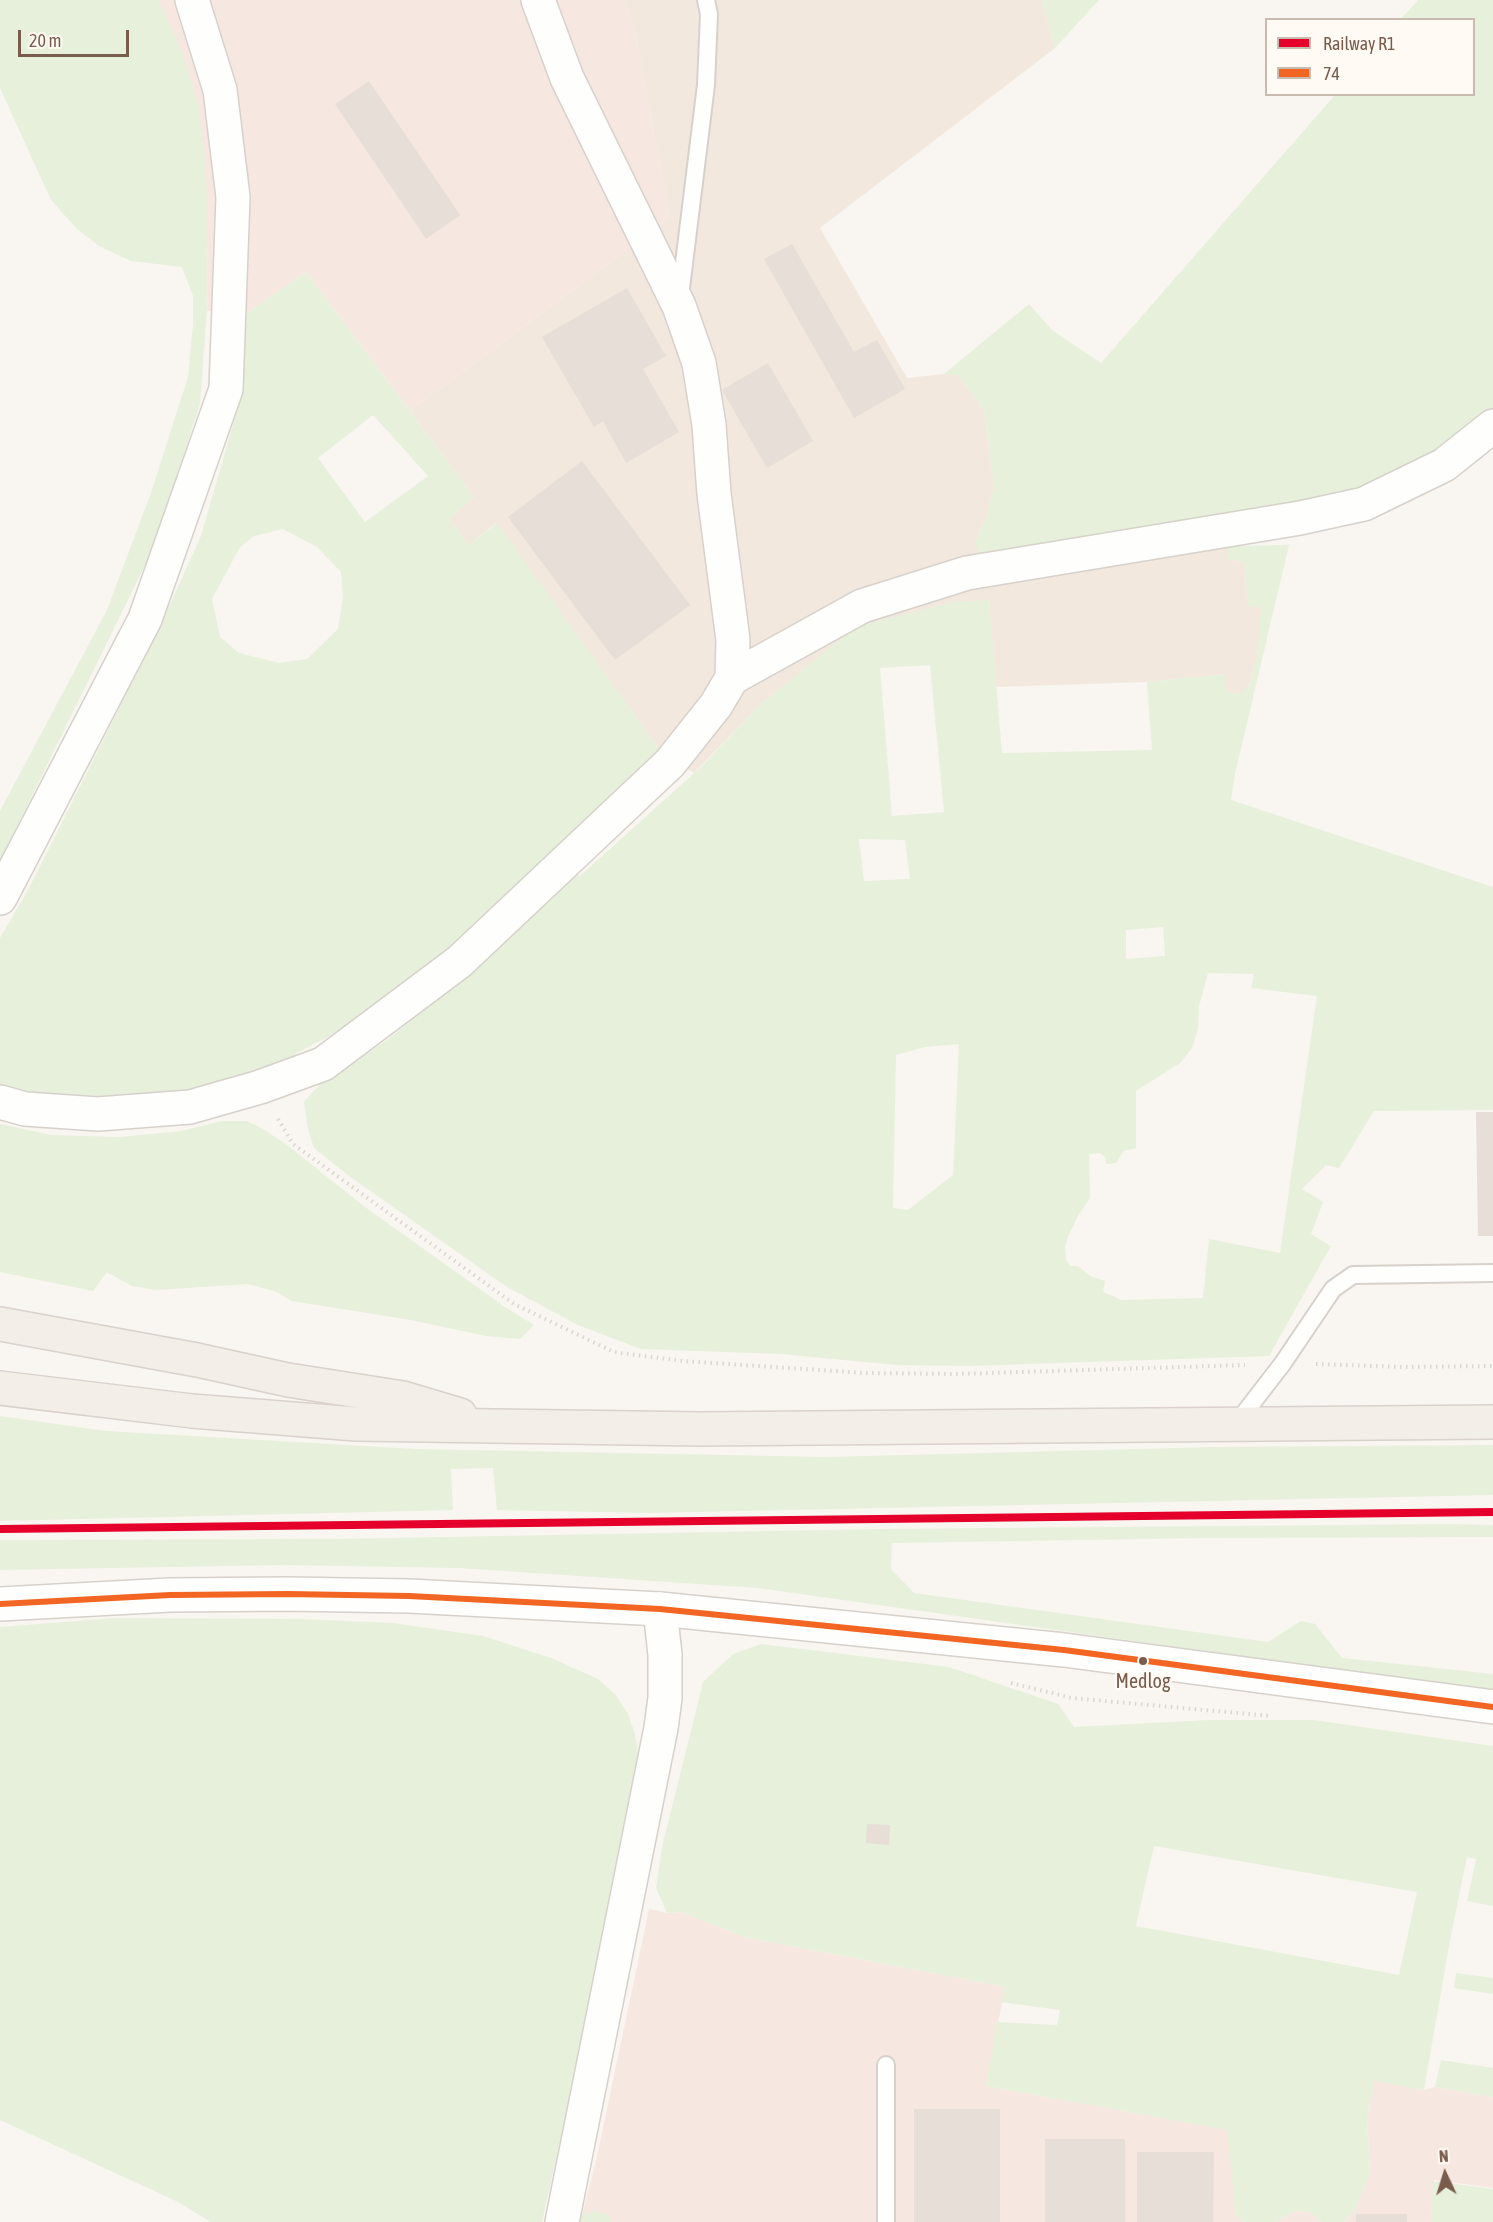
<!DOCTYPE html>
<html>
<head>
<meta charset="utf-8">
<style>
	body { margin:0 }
	#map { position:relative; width:1493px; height:2222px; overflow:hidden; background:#f9f5f0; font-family:"Asap Condensed",sans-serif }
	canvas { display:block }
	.legend { position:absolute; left:1265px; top:18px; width:210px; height:78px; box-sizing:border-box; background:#fffaf3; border:2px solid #cabbb1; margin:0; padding:8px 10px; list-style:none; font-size:18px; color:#7a5c4d }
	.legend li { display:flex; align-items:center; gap:12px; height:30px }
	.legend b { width:30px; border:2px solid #cabbb1 }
	.north { position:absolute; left:1415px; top:2144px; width:60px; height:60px; -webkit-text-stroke:4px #fffaf3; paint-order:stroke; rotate:356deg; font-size:16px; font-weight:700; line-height:24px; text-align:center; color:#7a5c4d }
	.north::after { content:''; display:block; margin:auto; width:21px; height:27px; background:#7a5c4d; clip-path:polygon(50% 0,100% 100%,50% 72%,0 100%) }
	.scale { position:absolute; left:18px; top:30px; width:111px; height:27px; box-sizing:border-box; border:3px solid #7a5c4d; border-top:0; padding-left:8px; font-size:18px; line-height:21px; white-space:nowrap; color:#7a5c4d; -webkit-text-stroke:4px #fffaf3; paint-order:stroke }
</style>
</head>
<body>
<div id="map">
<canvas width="1493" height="2222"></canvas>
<ul class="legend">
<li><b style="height:8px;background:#e4002b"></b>Railway R1</li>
<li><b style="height:8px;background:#f26522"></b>74</li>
</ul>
<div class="north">N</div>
<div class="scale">20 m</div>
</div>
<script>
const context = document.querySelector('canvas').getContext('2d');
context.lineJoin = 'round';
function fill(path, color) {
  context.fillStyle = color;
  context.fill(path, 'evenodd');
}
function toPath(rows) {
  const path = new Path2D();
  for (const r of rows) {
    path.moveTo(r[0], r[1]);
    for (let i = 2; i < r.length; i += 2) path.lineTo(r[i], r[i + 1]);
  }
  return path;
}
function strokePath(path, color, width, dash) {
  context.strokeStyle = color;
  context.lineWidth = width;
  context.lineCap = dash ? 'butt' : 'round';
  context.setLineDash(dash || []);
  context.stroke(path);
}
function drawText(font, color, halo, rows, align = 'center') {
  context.font = font + ' "Asap Condensed",sans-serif';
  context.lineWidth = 5;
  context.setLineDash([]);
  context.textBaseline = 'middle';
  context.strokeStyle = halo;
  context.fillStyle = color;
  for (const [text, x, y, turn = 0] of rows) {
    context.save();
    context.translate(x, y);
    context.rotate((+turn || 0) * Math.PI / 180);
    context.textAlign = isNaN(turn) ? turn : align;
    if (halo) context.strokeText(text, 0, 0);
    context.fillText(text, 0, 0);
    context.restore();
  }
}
fill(toPath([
	[624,0,1042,0,1055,48,820,228,907,378,944,374,958,375,984,410,994,485,987,515,975,543,1229,519,1227,560,1236,560,1244,563,1248,604,1262,607,1257,658,1249,685,1243,693,1231,693,1225,689,1225,674,1147,682,996,687,989,600,830,649,761,704,694,773,661,752,496,523,469,545,449,519,474,497,410,411,670,218,636,37]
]), '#f2e8de');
fill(toPath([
	[157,0,624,0,636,37,670,218,410,411,306,272,247,313,207,311,208,231],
	[649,1909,667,1913,681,1912,744,1937,1005,1987,986,2086,1228,2130,1236,2216,1245,2222,580,2222,596,2161],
	[1374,2080,1424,2090,1435,2087,1493,2097,1493,2188,1434,2180,1431,2222,1344,2222,1354,2212,1370,2173,1367,2118],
	[1296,2211,1310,2212,1321,2222,1275,2222]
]), '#f6e8e1');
fill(toPath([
	[0,0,158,0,183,55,198,105,206,174,208,231,207,311,200,404,183,457,149,557,0,861,0,811,107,610,151,493,188,377,193,325,193,296,182,267,131,261,99,246,77,229,51,200,0,88],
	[1042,0,1099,0,1055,48],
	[1418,0,1493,0,1493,412,1436,456,1349,499,981,559,975,543,987,515,994,485,984,410,958,375,944,374,1029,304,1052,330,1101,363,1335,95,1474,94,1474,20,1401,19],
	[306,272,474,497,449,519,469,545,497,523,661,752,635,773,452,946,394,994,331,1035,284,1060,201,1089,134,1099,42,1099,0,1085,0,938,29,888,156,635,201,536,238,407,247,313],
	[373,415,428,476,365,522,318,458],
	[283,529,317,547,341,572,343,598,338,629,307,659,279,663,239,653,220,637,212,599,240,547,254,536],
	[1289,545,1235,774,1231,800,1493,887,1493,1110,1374,1111,1339,1168,1326,1165,1302,1189,1323,1202,1311,1234,1331,1246,1269,1356,968,1366,897,1365,780,1354,641,1349,578,1325,507,1287,349,1176,314,1148,308,1129,304,1102,321,1083,386,1041,457,984,570,875,580,876,702,766,761,704,849,632,867,624,953,602,989,600,1002,753,1152,750,1147,682,1225,674,1225,689,1231,693,1242,693,1249,685,1257,658,1261,608,1248,605,1244,563,1236,560,1227,560,1227,546],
	[930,665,944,812,892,816,880,668],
	[859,839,905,840,910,879,864,881],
	[1163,927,1165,956,1126,959,1126,930],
	[1208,973,1254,974,1251,988,1317,996,1280,1253,1209,1239,1203,1298,1122,1300,1103,1292,1105,1281,1090,1276,1078,1266,1071,1266,1066,1260,1065,1247,1067,1239,1078,1216,1090,1198,1089,1154,1100,1153,1105,1157,1106,1164,1116,1163,1124,1151,1136,1148,1136,1091,1180,1063,1192,1048,1198,1029,1199,1006],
	[959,1044,953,1175,908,1210,893,1208,896,1055,925,1047],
	[222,1121,247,1121,263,1129,287,1145,365,1207,505,1307,534,1325,520,1339,486,1336,411,1320,292,1301,274,1291,248,1284,156,1290,132,1286,107,1272,93,1291,0,1272,0,1124,51,1135,120,1137,181,1131],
	[0,1416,106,1431,416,1449,827,1457,1216,1447,1493,1445,1493,1495,647,1513,497,1510,493,1468,451,1469,453,1510,0,1521],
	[1449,1524,1493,1525,1493,1537,1209,1538,892,1543,891,1569,914,1593,1268,1642,1301,1621,1315,1624,1342,1658,1493,1674,1493,1690,1482,1690,758,1588,459,1568,284,1565,0,1570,0,1540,335,1539,881,1529],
	[116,1618,302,1619,393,1623,483,1636,551,1658,598,1679,616,1695,628,1714,635,1734,639,1758,604,1943,542,2222,211,2222,176,2201,0,2120,0,1627],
	[761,1644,949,1667,1058,1704,1074,1727,1209,1720,1314,1720,1493,1746,1493,1906,1467,1901,1476,1859,1467,1857,1450,1940,1424,2090,1374,2081,1367,2118,1370,2173,1354,2212,1344,2222,1321,2222,1310,2212,1296,2211,1275,2222,1245,2222,1236,2216,1227,2130,986,2086,997,2022,1057,2025,1060,2010,1001,2002,1005,1987,744,1937,681,1912,667,1913,656,1888,662,1847,703,1682,733,1654],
	[1154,1846,1417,1892,1399,1975,1136,1926],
	[1456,1973,1493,1978,1493,1994,1454,1988],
	[1441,2060,1493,2068,1493,2097,1435,2087],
	[1433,2181,1493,2189,1493,2222,1431,2222],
	[594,2211,609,2215,611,2222,580,2222,581,2215]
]), '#e7f0db');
fill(toPath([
	[369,81,460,215,426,239,335,104],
	[792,244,854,352,877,340,905,389,854,418,764,259],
	[627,288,666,356,643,369,679,432,626,463,603,421,594,427,542,337],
	[768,363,813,441,767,468,722,390],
	[582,461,690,605,615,660,508,517],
	[1476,1112,1493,1112,1493,1236,1478,1236],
	[867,1824,890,1825,889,1845,866,1843],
	[914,2109,1000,2109,1000,2222,914,2222],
	[1045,2139,1125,2139,1125,2222,1045,2222],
	[1137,2152,1214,2152,1213,2222,1137,2222],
	[1356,2214,1407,2214,1407,2222,1356,2222]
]), '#e6ded7');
const service = toPath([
	[680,296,706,85,709,14,706,0],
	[1236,1424,1283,1363,1333,1289,1353,1275,1493,1273],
	[886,2065,886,2222]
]);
const minor = toPath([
	[732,678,862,606,967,573,1300,518,1364,504,1444,465,1493,426],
	[0,898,145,619,226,389,233,197,220,90,192,0],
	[0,1102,25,1109,98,1114,190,1107,260,1087,323,1064,459,962,670,763,716,705,732,678,733,640,714,494,709,425,699,363,679,306,567,78,538,0],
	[562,2222,661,1728,665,1698,665,1655,660,1609]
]);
const tertiary = toPath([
	[0,1604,170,1595,287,1594,409,1596,660,1609,1064,1650,1493,1707]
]);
const primary = toPath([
	[0,1324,197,1360,288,1380,403,1398,460,1415],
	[0,1388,192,1411,356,1424,701,1429,1493,1422]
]);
strokePath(service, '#d7d1cb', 20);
strokePath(minor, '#d7d1cb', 36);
strokePath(tertiary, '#d7d1cb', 36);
strokePath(primary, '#dad1cc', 36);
strokePath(toPath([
	[278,1119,293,1144,514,1304,614,1352,683,1361,865,1373,957,1374,1245,1365],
	[1316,1364,1402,1367,1493,1366],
	[1011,1683,1072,1698,1271,1716]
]), '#dcd5d0', 4, [1.5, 4.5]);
strokePath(service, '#fefefd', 16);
strokePath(minor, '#fefefd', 33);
strokePath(tertiary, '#fefefd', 33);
strokePath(primary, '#f3eee8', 33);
strokePath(toPath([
	[0,1604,170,1595,287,1594,409,1596,660,1609,1064,1650,1493,1707]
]), '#f26522', 6);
strokePath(toPath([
	[0,1529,1493,1512]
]), '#e4002b', 8);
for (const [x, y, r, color] of [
	[1143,1661,5,"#7a5c4d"]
]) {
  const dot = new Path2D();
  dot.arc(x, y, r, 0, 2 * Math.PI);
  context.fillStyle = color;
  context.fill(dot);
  strokePath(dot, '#fffaf3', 2);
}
drawText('20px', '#7a5c4d', '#fffaf3', [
	["Medlog",1143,1682]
]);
</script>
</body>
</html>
